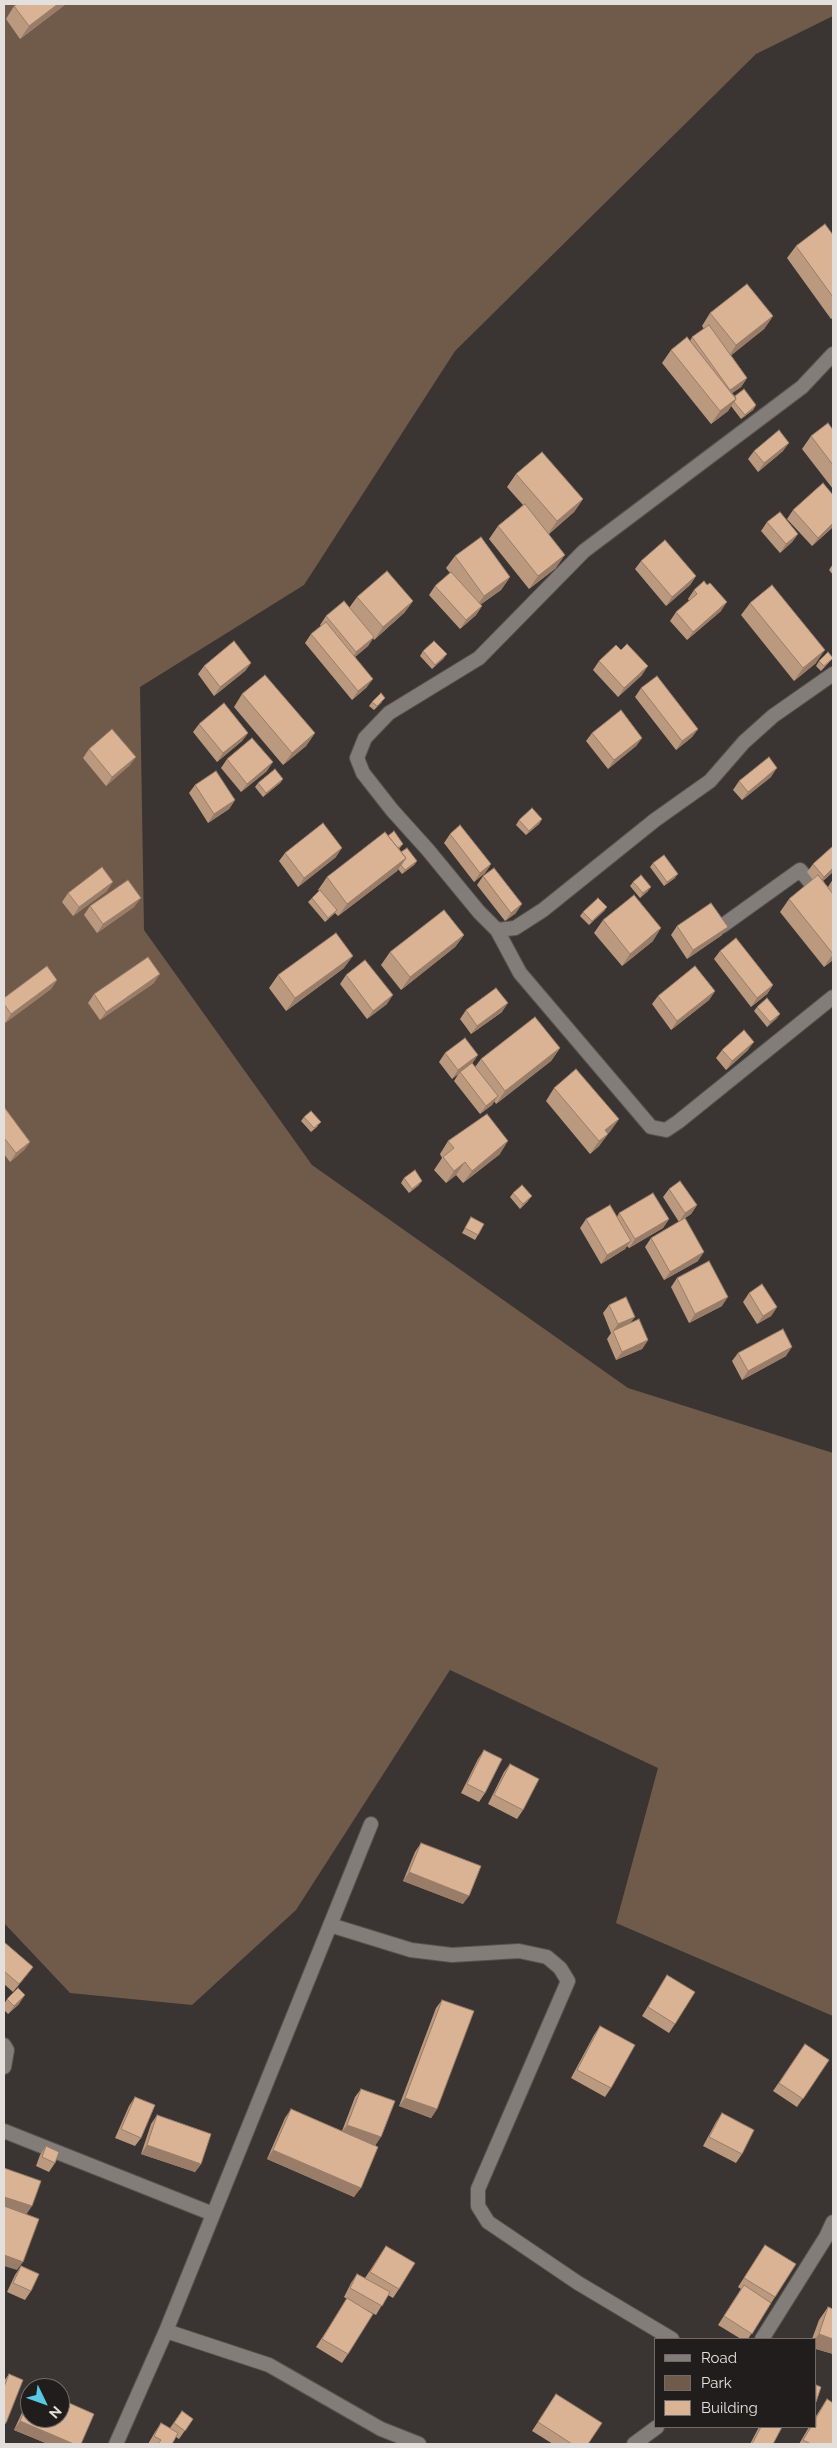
<!DOCTYPE html>
<html>
<head>
<meta charset="utf-8">
<style>
	body { margin:0 }
	#map { position:relative; width:837px; height:2448px; overflow:hidden; background:#3a3532; font-family:Raleway,sans-serif }
	canvas { display:block }
	.frame { position:absolute; inset:0; border:5px solid #e2dfdc; pointer-events:none }
	.legend { position:absolute; left:654px; top:2338px; width:162px; height:90px; box-sizing:border-box; background:#201d1c; border:1px solid #6e6b69; margin:0; padding:6px 9px; list-style:none; font-size:15px; color:#e2dfdc }
	.legend li { display:flex; align-items:center; gap:10px; height:25px }
	.legend b { width:25px; border:1px solid #6e6b69 }
	.north { position:absolute; left:20px; top:2378px; width:50px; height:50px; box-sizing:border-box; background:#201d1c; border:1px solid #6e6b69; border-radius:50%; rotate:132deg; font-size:14px; font-weight:700; line-height:20px; text-align:center; color:#e2dfdc }
	.north::after { content:''; display:block; margin:auto; width:18px; height:22px; background:#59c8e5; clip-path:polygon(50% 0,100% 100%,50% 72%,0 100%) }
</style>
</head>
<body>
<div id="map">
<canvas width="837" height="2448"></canvas>
<div class="frame"></div>
<ul class="legend">
<li><b style="height:6px;background:#837d79"></b>Road</li>
<li><b style="height:14px;background:#705b4a"></b>Park</li>
<li><b style="height:14px;background:#dab294"></b>Building</li>
</ul>
<div class="north">N</div>
</div>
<script>
const context = document.querySelector('canvas').getContext('2d');
context.lineJoin = 'round';
function fill(path, color) {
  context.fillStyle = color;
  context.fill(path, 'evenodd');
}
function toPath(rows) {
  const path = new Path2D();
  for (const r of rows) {
    path.moveTo(r[0], r[1]);
    for (let i = 2; i < r.length; i += 2) path.lineTo(r[i], r[i + 1]);
  }
  return path;
}
function strokePath(path, color, width, dash) {
  context.strokeStyle = color;
  context.lineWidth = width;
  context.lineCap = dash ? 'butt' : 'round';
  context.setLineDash(dash || []);
  context.stroke(path);
}
fill(toPath([
	[4,4,833,4,833,16,756,54,455,351,304,585,140,687,144,930,312,1165,628,1388,833,1453,833,2016,616,1923,658,1768,450,1670,296,1910,192,2005,70,1993,4,1923]
]), '#705b4a');
const minor = toPath([
	[833,354,802,387,584,551,479,658,389,713,365,738,357,758,363,773,392,810,428,850,479,912,497,930,515,928,543,910,655,820,710,781,744,742,773,716,833,674],
	[722,926,800,870,833,910],
	[497,930,520,973,651,1127,666,1130,678,1122,833,997],
	[330,1925,411,1950,452,1955,519,1951,547,1957,560,1968,568,1981,478,2189,478,2206,488,2222,578,2283,672,2339],
	[4,2045,7,2050,4,2067],
	[4,2131,213,2214],
	[166,2331,269,2365,381,2429,419,2444],
	[762,2339,826,2237,833,2222],
	[116,2444,166,2331,371,1824],
	[634,2444,657,2427]
]);
strokePath(minor, '#575350', 16);
strokePath(minor, '#837d79', 14);
fill(toPath([
	[18,4,66,4,20,39,6,19,14,6],
	[833,235,833,318,831,319,787,258,796,246],
	[710,313,773,316,764,329,731,355,747,378,741,387,732,393,735,396,756,405,753,410,741,419,731,406,728,411,711,424,662,363,671,350,690,341,692,337,704,329,702,326],
	[833,430,833,489,802,449,811,436],
	[754,451,783,451,758,472,748,459],
	[516,474,583,499,574,512,549,534,556,568,529,589,489,539,498,526,523,505,507,487],
	[833,495,833,527,812,546,787,519,793,510],
	[767,522,798,534,792,542,780,553,761,531],
	[455,556,510,577,501,590,480,605,482,606,476,615,460,629,429,595,435,586,450,573,446,568],
	[641,561,696,576,690,585,666,606,635,569],
	[833,564,833,575,829,570],
	[707,585,721,611,687,640,670,621,676,612,689,601,688,599,694,590],
	[357,597,413,601,404,613,374,640,373,638,368,646,355,657,367,687,352,700,305,643,311,634,321,626,320,625,326,616,349,608],
	[750,603,816,663,794,681,741,615],
	[621,650,642,675,618,697,593,670,599,661],
	[423,651,444,658,432,669,420,656],
	[833,658,821,671,816,666,819,661],
	[251,663,245,671,214,696,198,674,204,666],
	[641,688,698,729,692,737,676,750,635,697],
	[242,694,315,733,306,746,283,765,234,707],
	[372,702,382,702,374,710,369,706],
	[199,724,248,733,242,741,217,762,193,732],
	[592,733,642,738,636,746,608,769,586,741],
	[89,749,130,765,106,786,83,758],
	[227,759,267,771,241,792,221,768],
	[771,777,742,800,733,790,739,781],
	[283,779,280,783,263,797,255,787,258,783],
	[195,785,235,800,229,809,208,823,189,793],
	[542,819,539,824,526,835,516,825,519,820],
	[450,834,491,864,485,873,474,882,444,843],
	[388,836,403,844,399,849,401,852,417,861,414,865,402,874,398,869,397,871,338,916,335,913,325,922,308,902,319,891,318,890,327,877],
	[833,846,833,872,823,881,828,887,833,879,833,960,824,967,780,912,789,899,813,880,807,872,813,864],
	[285,853,336,857,298,887,279,861],
	[653,863,675,878,664,886,650,867],
	[483,876,516,913,505,921,477,885],
	[633,882,648,891,640,898,630,886],
	[107,891,73,916,62,902,68,893],
	[90,906,134,907,97,933,84,915],
	[607,907,604,911,589,925,580,916,583,912],
	[603,920,653,941,622,966,594,933],
	[677,926,722,935,687,959,671,935],
	[464,935,455,947,401,990,381,965,390,952],
	[720,951,773,985,767,994,751,1007,714,959],
	[344,968,286,1011,269,988,278,975],
	[346,975,387,1004,367,1019,340,984],
	[57,980,51,989,5,1023,4,1021,4,998],
	[154,983,100,1020,88,1003,94,994],
	[715,991,709,1000,671,1030,652,1004,658,996],
	[757,1007,777,1018,767,1027,754,1011],
	[466,1010,502,1012,471,1034,460,1019],
	[560,1048,551,1061,496,1104,494,1101,492,1105,480,1114,454,1081,459,1073,452,1079,439,1062,445,1053,472,1064,475,1067,481,1059],
	[722,1050,748,1050,726,1070,716,1058],
	[554,1088,619,1119,599,1146,590,1154,546,1101],
	[4,1107,30,1142,24,1150,10,1162,4,1154],
	[304,1117,318,1126,311,1132,301,1121],
	[448,1141,500,1154,463,1183,456,1175,446,1183,434,1170,442,1158,440,1154],
	[404,1178,419,1185,409,1193,401,1183],
	[669,1189,697,1205,691,1214,679,1222,663,1197],
	[513,1193,528,1201,520,1209,510,1197],
	[619,1213,669,1219,663,1228,629,1248,627,1246,625,1249,601,1264,580,1228,586,1219,617,1217],
	[471,1217,478,1235,475,1240,462,1233],
	[651,1238,698,1261,664,1280,645,1247],
	[677,1278,722,1306,689,1323,671,1287],
	[749,1293,777,1307,771,1316,757,1324,743,1302],
	[609,1305,631,1323,648,1340,642,1349,616,1360,607,1339,611,1333,603,1313],
	[738,1353,786,1356,742,1380,732,1361],
	[484,1750,485,1793,479,1802,461,1793,478,1759],
	[510,1764,523,1810,517,1819,488,1804,504,1772],
	[421,1843,463,1904,403,1881,415,1852],
	[4,1942,33,1967,13,1992,4,1984],
	[667,1975,675,2024,669,2033,642,2016],
	[7,1999,19,2004,8,2014,4,2010,4,2004],
	[442,2000,437,2109,431,2118,399,2106,436,2008],
	[600,2026,611,2088,605,2097,571,2078,594,2035],
	[805,2044,829,2060,797,2107,773,2091],
	[361,2089,376,2146,354,2197,267,2159,285,2118,291,2109,342,2131,355,2097],
	[135,2097,141,2138,135,2146,115,2138,129,2106],
	[722,2113,742,2154,736,2163,703,2146,716,2122],
	[157,2115,201,2164,195,2172,141,2154,151,2124],
	[46,2146,55,2163,49,2172,36,2166,40,2155],
	[765,2245,775,2297,748,2339,741,2339,718,2325,741,2289,738,2287],
	[386,2246,399,2289,393,2298,388,2295,376,2315,363,2308,348,2354,342,2363,316,2347,347,2299,344,2297,351,2283,357,2274,365,2278],
	[21,2266,31,2291,25,2300,7,2292,15,2275],
	[828,2307,833,2309,833,2354,816,2349,816,2339,812,2339,819,2320],
	[9,2374,6,2423,4,2426,4,2381],
	[556,2394,588,2444,553,2444,532,2431],
	[30,2395,30,2418,81,2444,48,2444,14,2430],
	[827,2399,833,2444,799,2444,809,2427,816,2427,816,2416],
	[182,2411,193,2419,179,2439,176,2437,172,2444,148,2444,155,2432,161,2423,170,2428],
	[759,2427,782,2427,773,2444,750,2444]
]), '#bb997f');
fill(toPath([
	[58,4,66,4,20,39,29,26],
	[773,316,764,329,728,358,736,345],
	[747,378,741,387,724,399,730,390],
	[736,399,728,411,711,424,720,411],
	[756,405,753,410,741,419,745,415],
	[789,443,783,451,758,472,764,463],
	[583,499,574,512,548,534,557,521],
	[833,523,833,527,812,546,818,538],
	[798,534,792,542,780,553,786,544],
	[565,555,556,568,529,589,538,576],
	[696,576,690,585,666,606,672,597],
	[510,577,501,590,475,608,484,596],
	[413,601,404,613,374,640,383,627],
	[727,602,721,611,687,640,693,632],
	[482,606,476,615,460,629,466,620],
	[374,637,368,646,350,661,356,652],
	[825,650,816,663,794,681,803,668],
	[447,654,444,658,432,669,435,665],
	[251,663,245,671,214,696,220,687],
	[648,666,642,675,618,697,624,688],
	[373,679,367,687,352,700,358,691],
	[698,729,692,737,676,750,682,741],
	[248,733,242,741,217,762,223,753],
	[315,733,306,746,283,765,292,753],
	[642,738,636,746,608,769,614,760],
	[136,757,130,765,106,786,112,777],
	[273,762,267,771,241,792,247,784],
	[777,768,771,777,742,800,748,792],
	[283,779,280,783,263,797,266,793],
	[235,800,229,809,208,823,214,814],
	[542,819,539,824,526,835,529,831],
	[342,848,336,857,298,887,304,878],
	[406,858,397,871,338,916,347,904],
	[417,861,414,865,402,874,405,870],
	[491,864,485,873,474,882,480,873],
	[833,868,833,872,817,885,824,877],
	[678,874,675,878,664,886,667,882],
	[113,882,107,891,73,916,79,907],
	[651,887,648,891,640,898,643,893],
	[141,898,134,907,97,933,103,924],
	[522,904,516,913,505,921,511,913],
	[607,907,604,911,589,925,592,921],
	[337,910,334,914,325,922,328,918],
	[728,927,722,935,687,959,693,950],
	[661,928,653,941,622,966,630,954],
	[464,935,455,947,401,990,410,977],
	[833,954,833,960,824,967],
	[353,956,344,968,286,1011,295,998],
	[160,974,154,983,100,1020,106,1012],
	[57,980,51,989,5,1023,11,1014],
	[773,985,767,994,751,1007,757,998],
	[715,991,709,1000,671,1030,677,1021],
	[393,995,387,1004,367,1019,373,1011],
	[508,1003,502,1012,471,1034,477,1026],
	[780,1014,777,1018,767,1027,770,1022],
	[754,1042,748,1050,726,1070,732,1061],
	[560,1048,551,1061,496,1104,505,1091],
	[478,1055,472,1064,452,1079,458,1070],
	[498,1096,492,1105,480,1114,486,1106],
	[619,1119,610,1132,599,1141,605,1130],
	[608,1134,599,1146,590,1154,599,1141],
	[508,1141,500,1154,463,1183,472,1171],
	[30,1142,24,1150,10,1162,16,1153],
	[465,1162,456,1175,446,1183,454,1171],
	[422,1181,419,1185,409,1193,412,1189],
	[532,1196,528,1201,520,1209,523,1204],
	[697,1205,691,1214,679,1222,685,1213],
	[669,1219,663,1228,629,1248,635,1239],
	[631,1241,625,1249,601,1264,607,1255],
	[704,1252,698,1261,664,1280,670,1272],
	[728,1297,722,1306,689,1323,695,1314],
	[777,1307,771,1316,757,1324,763,1316],
	[635,1317,629,1325,613,1331,618,1324],
	[648,1340,642,1349,616,1360,622,1352],
	[792,1347,786,1356,742,1380,748,1371],
	[409,1872,469,1896,463,1904,403,1881],
	[33,1967,27,1975,13,1992,19,1984],
	[25,1995,19,2004,8,2014,14,2006],
	[405,2098,437,2109,431,2118,399,2106],
	[347,2125,381,2137,375,2146,341,2133],
	[147,2145,201,2164,195,2172,141,2154],
	[273,2150,361,2188,354,2197,267,2159],
	[4,2197,32,2206,26,2215,4,2207],
	[4,2255,23,2262,17,2270,4,2266],
	[819,2334,833,2339,833,2354,816,2349,816,2339,815,2339],
	[20,2421,74,2444,48,2444,14,2430]
]), '#997d68');
const building = toPath([
	[18,4,58,4,29,26,14,6,18,4],
	[825,224,833,235,833,297,796,246,825,224],
	[747,284,773,316,736,345,710,313,747,284],
	[709,325,747,378,730,390,692,337,709,325],
	[687,337,736,399,720,411,671,350,687,337],
	[744,389,756,405,745,415,734,402,736,399,735,396,744,389],
	[828,423,833,430,833,465,811,436,828,423],
	[779,430,789,443,764,463,754,451,779,430],
	[542,452,583,499,557,521,516,474,542,452],
	[823,483,833,495,833,523,818,538,793,510,823,483],
	[525,504,565,555,538,576,498,526,525,504],
	[780,512,798,534,786,544,767,522,780,512],
	[481,537,510,577,484,596,455,556,481,537],
	[665,540,696,576,672,597,641,561,665,540],
	[387,571,413,601,383,627,357,597,387,571],
	[451,572,482,606,466,620,435,586,451,572],
	[704,581,707,585,710,583,727,602,693,632,676,612,697,594,694,590,704,581],
	[772,585,825,650,803,668,750,603,772,585],
	[344,601,374,637,356,652,326,616,344,601],
	[326,622,373,679,358,691,311,634,326,622],
	[234,641,251,663,220,687,204,666,234,641],
	[434,641,447,654,435,665,423,651,434,641],
	[627,644,648,666,624,688,599,661,616,645,621,650,627,644],
	[828,652,833,658,824,666,819,661,828,652],
	[265,675,315,733,292,753,242,694,265,675],
	[657,676,698,729,682,741,641,688,657,676],
	[381,693,385,698,377,706,372,702,381,693],
	[224,703,248,733,223,753,199,724,224,703],
	[621,710,642,738,614,760,592,733,621,710],
	[112,729,136,757,112,777,89,749,112,729],
	[252,738,273,762,247,784,227,759,252,738],
	[769,757,777,768,748,792,739,781,769,757],
	[275,769,283,779,266,793,258,783,275,769],
	[216,771,235,800,214,814,195,785,216,771],
	[532,808,542,819,529,831,519,820,532,808],
	[323,823,342,848,304,878,285,853,323,823],
	[460,825,491,864,480,873,450,834,460,825],
	[394,831,403,844,398,848,388,836,394,831],
	[385,832,406,858,347,904,327,877,385,832],
	[833,846,833,868,824,877,813,864,833,846],
	[407,848,417,861,405,870,401,865,406,858,401,852,407,848],
	[664,855,678,874,667,882,653,863,664,855],
	[102,867,113,882,79,907,68,893,102,867],
	[494,868,522,904,511,913,483,876,494,868],
	[641,875,651,887,643,893,633,882,641,875],
	[818,875,833,894,833,954,789,899,818,875],
	[128,880,141,898,103,924,90,906,128,880],
	[320,890,337,910,328,918,312,898,320,890],
	[634,895,661,928,630,954,603,920,634,895],
	[598,898,607,907,592,921,583,912,598,898],
	[711,903,728,927,693,950,677,926,711,903],
	[444,910,464,935,410,977,390,952,444,910],
	[336,933,353,956,295,998,278,975,336,933],
	[736,938,773,985,757,998,720,951,736,938],
	[148,957,160,974,106,1012,94,994,148,957],
	[365,960,393,995,373,1011,346,975,365,960],
	[47,966,57,980,11,1014,4,1004,4,998,47,966],
	[695,966,715,991,677,1021,658,996,695,966],
	[496,988,508,1003,477,1026,466,1010,496,988],
	[767,998,780,1014,770,1022,757,1007,767,998],
	[535,1017,560,1048,505,1091,481,1059,535,1017],
	[744,1030,754,1042,732,1061,722,1050,744,1030],
	[465,1038,478,1055,458,1070,445,1053,465,1038],
	[472,1063,498,1096,486,1106,460,1072,472,1063],
	[576,1069,619,1119,605,1130,608,1134,599,1141,554,1088,576,1069],
	[4,1107,30,1142,16,1153,4,1138,4,1107],
	[311,1111,321,1122,314,1128,304,1117,311,1111],
	[487,1114,508,1141,472,1171,465,1162,454,1171,443,1157,454,1148,448,1141,487,1114],
	[415,1170,422,1181,412,1189,404,1178,415,1170],
	[680,1181,697,1205,685,1213,669,1189,680,1181],
	[522,1185,532,1196,523,1204,513,1193,522,1185],
	[653,1193,669,1219,635,1239,619,1213,653,1193],
	[610,1205,631,1241,607,1255,586,1219,610,1205],
	[471,1217,484,1224,478,1235,465,1228,471,1217],
	[685,1218,704,1252,670,1272,651,1238,685,1218],
	[709,1261,728,1297,695,1314,677,1278,709,1261],
	[762,1284,777,1307,763,1316,749,1293,762,1284],
	[626,1297,635,1317,618,1324,609,1305,626,1297],
	[639,1319,648,1340,622,1352,613,1331,639,1319],
	[783,1329,792,1347,748,1371,738,1353,783,1329],
	[484,1750,502,1759,485,1793,467,1784,484,1750],
	[510,1764,539,1779,523,1810,494,1795,510,1764],
	[421,1843,481,1866,469,1896,409,1872,421,1843],
	[4,1942,33,1967,19,1984,4,1971,4,1942],
	[667,1975,695,1992,675,2024,648,2007,667,1975],
	[18,1988,25,1995,14,2006,7,1999,18,1988],
	[442,2000,474,2011,437,2109,405,2098,442,2000],
	[600,2026,635,2045,611,2088,577,2070,600,2026],
	[805,2044,829,2060,803,2099,779,2083,805,2044],
	[361,2089,395,2101,381,2137,347,2125,361,2089],
	[135,2097,155,2105,141,2138,121,2129,135,2097],
	[291,2109,378,2147,361,2188,273,2150,291,2109],
	[722,2113,754,2130,742,2154,709,2137,722,2113],
	[157,2115,211,2134,201,2164,147,2145,157,2115],
	[46,2146,59,2152,55,2163,42,2157,46,2146],
	[4,2168,41,2181,32,2206,4,2197,4,2168],
	[4,2206,39,2219,23,2262,4,2255,4,2206],
	[765,2245,796,2264,775,2297,744,2278,765,2245],
	[386,2246,415,2263,399,2289,370,2272,386,2246],
	[21,2266,39,2274,31,2291,13,2283,21,2266],
	[357,2274,390,2292,382,2306,350,2288,357,2274],
	[744,2285,771,2303,752,2334,724,2316,744,2285],
	[347,2298,373,2314,348,2354,322,2339,347,2298],
	[828,2307,833,2309,833,2339,819,2334,828,2307],
	[9,2374,23,2380,6,2423,4,2422,4,2387,9,2374],
	[816,2385,821,2387,816,2402,816,2385],
	[556,2394,602,2423,588,2444,572,2444,538,2422,556,2394],
	[30,2398,30,2418,60,2418,60,2399,94,2414,81,2444,74,2444,20,2421,30,2398],
	[827,2399,833,2403,833,2444,811,2444,803,2440,811,2427,816,2427,816,2418,827,2399],
	[182,2411,193,2419,185,2431,174,2423,182,2411],
	[161,2423,178,2433,172,2444,158,2444,161,2440,154,2436,161,2423],
	[761,2427,782,2427,773,2444,752,2444,761,2427]
]);
fill(building, '#dab294');
strokePath(building, '#997d68', 1);
</script>
</body>
</html>
